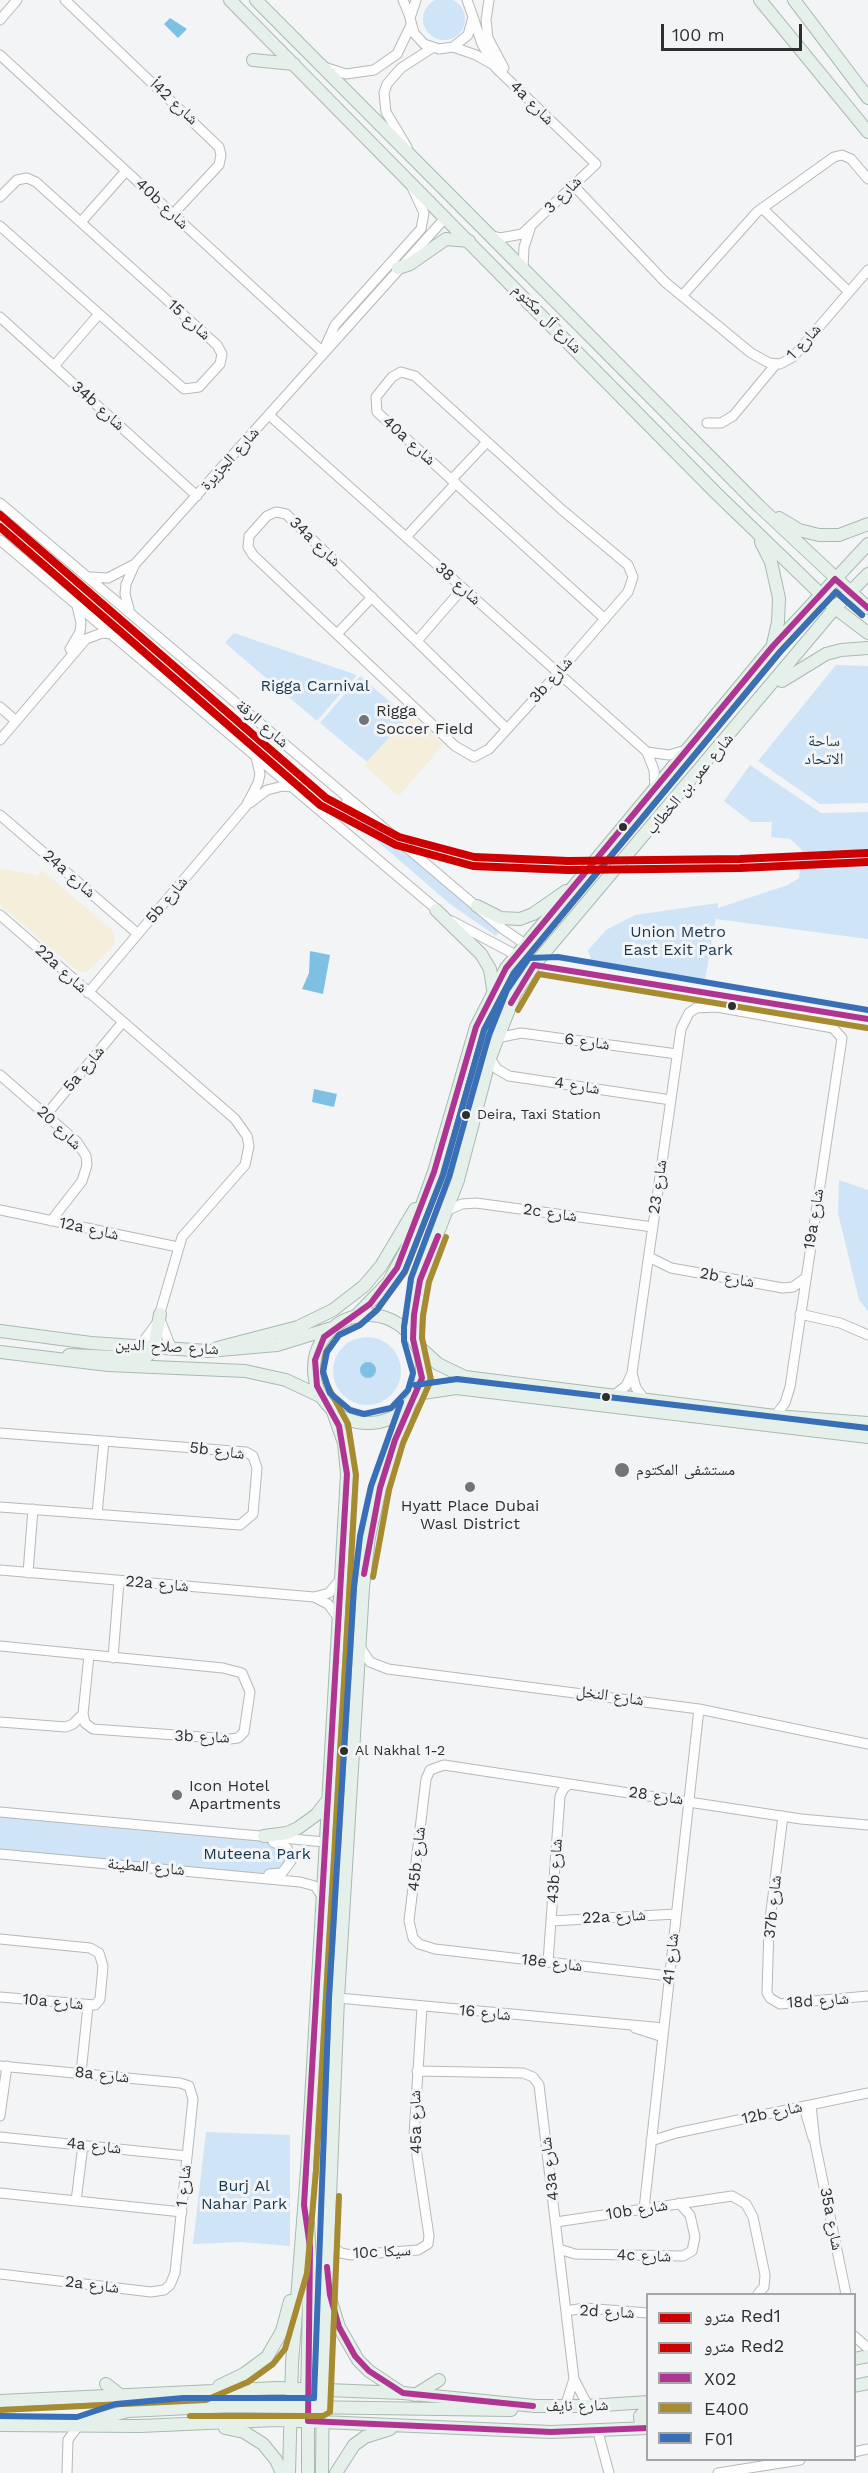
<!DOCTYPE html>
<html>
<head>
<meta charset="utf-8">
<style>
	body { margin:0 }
	#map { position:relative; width:868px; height:2473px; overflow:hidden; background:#f3f4f5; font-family:"Work Sans","Noto Naskh Arabic",sans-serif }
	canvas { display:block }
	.legend { position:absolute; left:646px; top:2293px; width:210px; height:168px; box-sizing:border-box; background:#f2f4f6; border:2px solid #a4a5a6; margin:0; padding:8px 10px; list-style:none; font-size:18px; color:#2e2f2f }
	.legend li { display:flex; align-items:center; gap:12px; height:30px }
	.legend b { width:30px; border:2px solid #a4a5a6 }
	.scale { position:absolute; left:661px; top:24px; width:141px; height:27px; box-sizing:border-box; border:3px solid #2e2f2f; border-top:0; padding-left:8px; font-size:18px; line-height:21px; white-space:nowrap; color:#2e2f2f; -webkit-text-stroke:4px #f2f4f6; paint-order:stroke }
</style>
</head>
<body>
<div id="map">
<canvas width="868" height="2473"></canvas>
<ul class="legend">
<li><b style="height:8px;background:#c00"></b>مترو Red1</li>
<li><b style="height:8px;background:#c00"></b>مترو Red2</li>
<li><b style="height:8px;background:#b03593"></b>X02</li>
<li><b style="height:8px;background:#a78b30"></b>E400</li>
<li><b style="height:8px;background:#396fb7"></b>F01</li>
</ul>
<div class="scale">100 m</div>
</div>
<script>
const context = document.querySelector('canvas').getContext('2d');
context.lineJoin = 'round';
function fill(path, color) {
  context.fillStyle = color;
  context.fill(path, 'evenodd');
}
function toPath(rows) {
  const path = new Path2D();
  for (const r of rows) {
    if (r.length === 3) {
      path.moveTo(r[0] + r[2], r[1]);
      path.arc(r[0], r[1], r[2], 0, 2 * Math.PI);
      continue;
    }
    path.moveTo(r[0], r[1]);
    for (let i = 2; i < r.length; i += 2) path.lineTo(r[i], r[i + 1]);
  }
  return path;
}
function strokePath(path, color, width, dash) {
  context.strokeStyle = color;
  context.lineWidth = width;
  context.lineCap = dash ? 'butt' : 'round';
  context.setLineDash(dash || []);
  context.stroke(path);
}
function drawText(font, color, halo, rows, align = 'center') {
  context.font = font + ' "Work Sans","Noto Naskh Arabic",sans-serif';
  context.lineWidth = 6;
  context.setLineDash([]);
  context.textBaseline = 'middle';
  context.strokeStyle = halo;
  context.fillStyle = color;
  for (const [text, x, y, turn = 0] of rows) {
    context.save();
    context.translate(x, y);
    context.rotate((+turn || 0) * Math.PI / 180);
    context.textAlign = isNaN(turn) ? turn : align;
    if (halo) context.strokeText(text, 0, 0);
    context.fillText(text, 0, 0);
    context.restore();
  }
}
fill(toPath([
	[444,19,21],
	[234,633,357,675,317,721,225,643],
	[836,665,868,666,868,803,820,804,758,761],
	[360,676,408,717,367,762,320,723],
	[750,765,821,813,868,812,868,939,716,919,716,917,705,980,591,960,588,950,606,930,635,915,718,903,718,908,788,885,799,878,802,850,790,839,771,837,772,822,751,822,724,801],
	[361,813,500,931,496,936,450,904,354,821],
	[839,1180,868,1190,868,1311,859,1300,838,1213],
	[367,1371,34],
	[0,1812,290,1838,286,1876,0,1850],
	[206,2132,290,2135,290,2246,241,2242,193,2244]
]), '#cfe4f6');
fill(toPath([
	[411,714,444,744,399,796,364,766],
	[0,868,37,876,42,870,112,930,115,938,114,945,88,971,79,972,0,905]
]), '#f4eedb');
fill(toPath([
	[170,18,187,29,178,38,164,24],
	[310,951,330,955,323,994,302,989,309,973],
	[314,1089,337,1094,334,1107,312,1102],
	[368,1370,8]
]), '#7ec0e4');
const minor = toPath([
	[65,0,219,147,221,155,219,165,173,214],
	[403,0,410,17],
	[416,0,410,18,414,33,424,44,439,49,453,47,468,35,473,17,467,0],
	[489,0,486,20,488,38,504,68],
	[473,17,482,44,496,68,596,164,522,234,500,238,490,235],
	[0,20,17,0],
	[453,47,476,55,492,64],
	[0,55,324,353],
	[324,67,346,74,374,70,397,54,411,25],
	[407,147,386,112,384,93,387,84,401,68,432,48],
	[573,185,665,282,751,353,769,363,780,364,793,357,868,270],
	[0,197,17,180,27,178,36,182,217,345,222,354,220,364,199,387,184,389,0,226],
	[762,208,848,291],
	[81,222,126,171],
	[523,268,524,247,530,229],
	[682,296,757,212,834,157,842,155,851,159,868,179],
	[0,317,197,496],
	[325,347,335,325,421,229,424,213,411,185],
	[54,366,99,314],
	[269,415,647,752,654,770,655,790],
	[707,423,721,423,733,416,776,364],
	[452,479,487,442],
	[0,503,503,929,525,944],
	[406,537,456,483],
	[0,540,441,913],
	[90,577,108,578,135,564],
	[129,609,125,594,126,584,135,564,446,217],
	[337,634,372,597],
	[417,641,463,588],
	[70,649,80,632,81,623,77,606],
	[0,707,16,721],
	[507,729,286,514,276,512,267,516,249,536,248,547,253,555,455,746,474,757,489,749,558,673,628,592,633,577,628,565,561,509,415,376,401,372,392,377,376,397,377,412,605,619],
	[0,740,86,639,102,633,112,634],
	[647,752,669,755,686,750],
	[250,803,267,790,283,786,310,789,337,810,346,807,347,798],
	[0,815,138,934],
	[0,915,235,1119,247,1136,249,1146,245,1165,182,1237,157,1323,139,1347],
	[452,921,516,955],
	[88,993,246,806,258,783,260,774,256,757],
	[497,1038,521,1033,677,1054],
	[490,1058,497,1069,509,1076,671,1100],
	[0,1075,77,1142,86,1156,87,1165,82,1181,51,1221],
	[46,1115,122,1023],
	[0,1210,178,1247],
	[448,1210,462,1204,476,1203,653,1227],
	[649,1257,671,1268,783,1288,793,1287,804,1279],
	[800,1314,840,1323,868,1335],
	[161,1322,172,1350],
	[632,1373,636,1388,645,1400],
	[614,1395,626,1386,632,1373,681,1029,689,1013,696,1008,717,1007,833,1028,842,1038,790,1387,785,1403,775,1416],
	[0,1433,246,1452,253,1456,257,1468,253,1514,240,1525,0,1507],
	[97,1514,104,1441],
	[0,1570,314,1597,329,1593,339,1581],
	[28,1573,33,1509],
	[314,1597,328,1604,337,1616],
	[0,1646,223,1668,242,1673,250,1692,244,1732,238,1738,230,1739,93,1729,85,1723,83,1714,89,1655],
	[360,1647,370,1662,388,1669,699,1709,868,1744],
	[113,1658,119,1581],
	[0,1722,66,1727,73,1724,83,1714],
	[0,1812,325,1842],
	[783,1816,769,1927,767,1993,770,1998,780,2004,868,1996],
	[0,1854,300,1882,315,1886,322,1896],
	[269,1874,282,1873,291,1861,287,1848,273,1842],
	[551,1921,676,1914],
	[0,1939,90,1948,99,1953,103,1966,100,1999,95,2005,0,1997],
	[548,1962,560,1796,564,1788,570,1784],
	[669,1976,435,1949,419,1944,413,1938,409,1921,426,1779,430,1770,444,1765,801,1819,868,1825],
	[338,1998,664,2028],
	[635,2028,663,2037],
	[0,2066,180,2083,189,2086,193,2099,175,2273,170,2285,164,2290,151,2292,0,2274],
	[417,2071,523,2073,533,2077,539,2085,574,2379,588,2406],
	[81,2073,88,2006],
	[811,2105,815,2143,846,2294],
	[804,2107,813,2138],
	[0,2116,7,2066],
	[0,2137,187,2156],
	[651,2141,676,2133,868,2093],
	[0,2193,182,2212],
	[76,2201,83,2145],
	[644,2209,699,1709],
	[556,2222,732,2196,746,2204,753,2217,765,2275,764,2287,758,2294],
	[328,2244,341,2253,351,2255,418,2250,428,2244,429,2236,414,2135,422,2007],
	[559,2249,575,2254,683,2256,692,2251,695,2237,690,2215,679,2203],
	[566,2311,584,2308,648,2313],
	[854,2336,868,2348],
	[565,2407,574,2379],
	[598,2432,609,2473],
	[854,2452,868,2449],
	[67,2473,68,2440,78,2426],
	[718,2473,800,2460]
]);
const major = toPath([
	[230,0,715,492,835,608,868,633],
	[256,0,759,506,868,608],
	[760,0,868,132],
	[794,0,868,98],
	[253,60,294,64],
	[398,268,410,264,446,239,469,241],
	[779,518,799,530,819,535,839,535,868,524],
	[761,542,771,562,779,598,778,622,773,644],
	[782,681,826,654,841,650,868,648],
	[477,906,501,918,520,919,533,914,566,891],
	[436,910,481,954,490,969,493,989],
	[368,1369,54],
	[355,1317,388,1283,405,1252,434,1172,476,1027,506,968,773,646,868,544],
	[0,1331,91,1343,208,1351,277,1345,332,1328],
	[413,1339,414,1315,420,1280,458,1180,490,1058,515,994,534,965,835,608,868,574],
	[416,1344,438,1364,465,1377,775,1416,868,1423],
	[217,1348,298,1327,333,1310,364,1286,381,1266,415,1209],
	[0,1352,108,1365,245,1371,286,1380,322,1397],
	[69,1355,135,1358,147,1356,154,1348,160,1314],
	[416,1394,456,1388,868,1437],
	[264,1836,287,1833,298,1828,316,1815,327,1801],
	[325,1842,337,1854,336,1898],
	[330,2298,339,2327,358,2360,369,2371,402,2393],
	[854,2359,868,2356],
	[106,2384,120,2395],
	[219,2386,244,2374,267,2357,282,2331,290,2301],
	[854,2386,868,2383],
	[307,2395,310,2261,308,2223],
	[415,2395,439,2380],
	[0,2401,277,2388,403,2393,535,2406,588,2406,648,2402],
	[308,2415,308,2473],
	[83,2423,128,2411,230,2406,511,2410],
	[0,2425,140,2426,276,2420,551,2432,648,2428],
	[225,2428,244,2432,263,2444,276,2460,282,2473],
	[641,2428,640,2416,648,2409],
	[289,2473,292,2364,307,2170,347,1474,344,1443,332,1409],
	[322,2473,323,2371,338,1998,363,1588,369,1537,380,1488,409,1405],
	[336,2473,354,2445,365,2437,390,2429]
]);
strokePath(minor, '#b7b8b9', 11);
strokePath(major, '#a8bab0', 14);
strokePath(minor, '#fdfdfe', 9);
strokePath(major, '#e5f0ea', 12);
strokePath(toPath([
	[511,1003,534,965,868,1019],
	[364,1574,380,1488,395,1440,422,1378,413,1339,414,1315,420,1280,438,1236],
	[327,2267,330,2295,339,2327,355,2356,369,2371,403,2393,533,2406],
	[648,2428,551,2432,308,2421,310,2247,304,2205,347,1474,339,1426,317,1386,315,1360,324,1337,370,1304,397,1268,434,1172,476,1027,506,968,773,646,835,579,868,608]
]), '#b03593', 6);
strokePath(toPath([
	[518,1010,539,974,867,1028],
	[373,1577,389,1490,403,1443,431,1380,422,1338,423,1316,429,1282,446,1237],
	[0,2410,206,2400,248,2382,273,2364,285,2349,307,2273,316,2171,356,1475,348,1424,326,1383,323,1371,326,1352,339,1335,360,1325,377,1310,405,1272,443,1175,484,1030,514,973,780,652,836,592,862,615],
	[190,2416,323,2416,330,2412,339,2196]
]), '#a78b30', 6);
strokePath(toPath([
	[862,615,836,592,780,652,514,973,484,1030,443,1175,405,1271,377,1310,360,1325,339,1335,327,1352,323,1372,330,1393,350,1410,364,1414,391,1408,408,1390,413,1373,404,1341,404,1327,411,1278,449,1177,489,1035,507,990,529,958,558,957,868,1010],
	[415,1385,457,1379,868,1428],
	[0,2416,77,2417,116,2404,183,2398,314,2398,329,1997,354,1587,360,1536,371,1486,401,1402]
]), '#396fb7', 6);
strokePath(toPath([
	[0,515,326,798,399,837,474,857,568,861,740,859,868,853]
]), '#c00', 8);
strokePath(toPath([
	[0,527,320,805,396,845,473,866,568,870,740,868,868,862]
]), '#c00', 8);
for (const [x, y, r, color] of [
	[364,720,6,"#737474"],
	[623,827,5,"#2e2f2f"],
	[732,1006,5,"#2e2f2f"],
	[466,1115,5,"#2e2f2f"],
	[606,1397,5,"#2e2f2f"],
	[622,1470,8,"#737474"],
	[470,1487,6,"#737474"],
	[344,1751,5,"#2e2f2f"],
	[177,1795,6,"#737474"]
]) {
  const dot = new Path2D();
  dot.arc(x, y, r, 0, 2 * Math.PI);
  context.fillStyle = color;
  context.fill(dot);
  strokePath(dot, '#f2f4f6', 2);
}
drawText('14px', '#2e2f2f', '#f2f4f6', [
	["Deira, Taxi Station",477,1115],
	["Al Nakhal 1-2",355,1751]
], 'left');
drawText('16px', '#2e2f2f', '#f2f4f6', [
	["شارع 42أ",174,102,43],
	["4a شارع",532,103,45],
	["شارع 3",563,195,-45],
	["40b شارع",162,204,43],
	["شارع آل مكتوم",547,319,45],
	["شارع 15",189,320,42],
	["شارع 1",804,342,-47],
	["34b شارع",98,406,42],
	["40a شارع",409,441,42],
	["شارع الجزيرة",230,459,-48],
	["34a شارع",315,542,44],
	["شارع 38",458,584,42],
	["3b شارع",551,680,-48],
	["شارع الرقة",262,724,41],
	["شارع عمر بن الخطاب",690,784,-50],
	["24a شارع",69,874,41],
	["5b شارع",167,900,-50],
	["22a شارع",61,969,42],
	["شارع 6",587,1042,8],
	["5a شارع",84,1069,-50],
	["شارع 4",577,1086,9],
	["شارع 20",59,1128,44],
	["شارع 23",658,1187,-82],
	["2c شارع",550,1213,8],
	["19a شارع",814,1219,-81],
	["12a شارع",89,1229,12],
	["2b شارع",727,1278,10],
	["شارع صلاح الدين",167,1347,3],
	["5b شارع",217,1451,7],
	["22a شارع",157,1584,5],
	["شارع النخل",610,1696,8],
	["3b شارع",202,1737,2],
	["شارع 28",656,1796,8],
	["45b شارع",417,1859,-84],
	["شارع المطينة",146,1867,5],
	["43b شارع",555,1871,-86],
	["37b شارع",773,1907,-84],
	["22a شارع",614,1917,-3],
	["شارع 41",671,1959,-84],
	["18e شارع",552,1963,7],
	["18d شارع",818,2001,-4],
	["10a شارع",53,2002,5],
	["شارع 16",485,2013,6],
	["8a شارع",102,2075,6],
	["12b شارع",772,2113,-12],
	["45a شارع",416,2122,-91],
	["4a شارع",94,2146,6],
	["43a شارع",550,2169,-97],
	["شارع 1",184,2186,-84],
	["10b شارع",637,2210,-9],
	["35a شارع",831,2219,79],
	["10c سيكا",382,2252,-3],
	["4c شارع",644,2256,2],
	["2a شارع",92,2285,7],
	["2d شارع",607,2312,3],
	["شارع نايف",577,2406,-1]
]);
drawText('16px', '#183851', '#f2f4f6', [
	["Rigga Carnival",315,686],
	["ساحة",824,741],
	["الاتحاد",824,759],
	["Union Metro",678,932],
	["East Exit Park",678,950],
	["Muteena Park",257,1854],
	["Burj Al",244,2186],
	["Nahar Park",244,2204]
]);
drawText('16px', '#2e2f2f', '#f2f4f6', [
	["Rigga",376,711],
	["Soccer Field",376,729],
	["مستشفى المكتوم",636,1470],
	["Hyatt Place Dubai",470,1506,"center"],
	["Wasl District",470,1524,"center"],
	["Icon Hotel",189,1786],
	["Apartments",189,1804]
], 'left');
</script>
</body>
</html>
